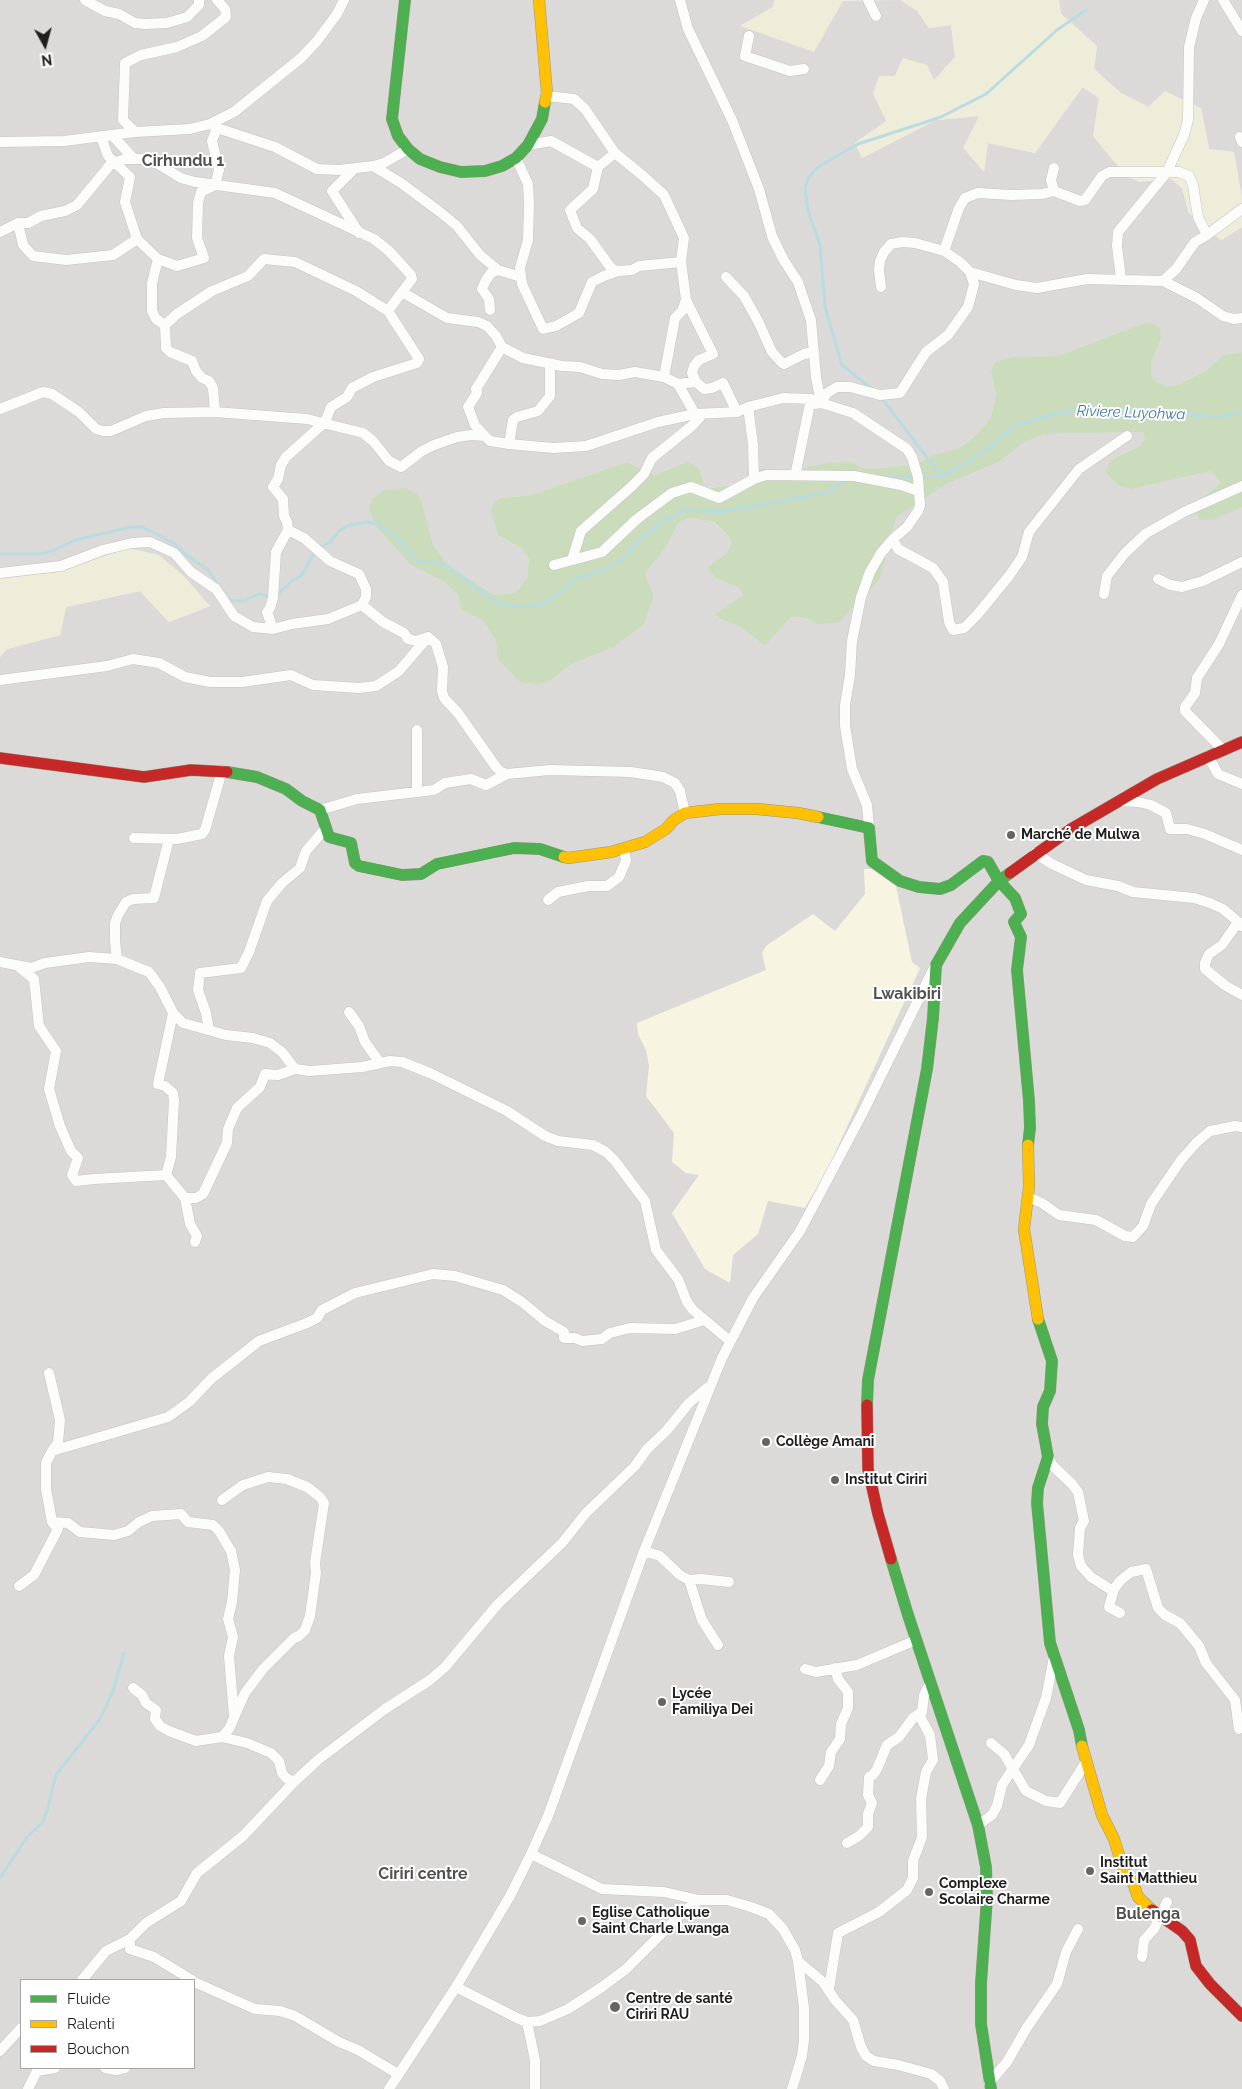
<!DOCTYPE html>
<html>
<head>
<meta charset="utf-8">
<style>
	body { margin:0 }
	#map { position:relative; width:1242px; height:2089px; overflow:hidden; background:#edeae7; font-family:Raleway,sans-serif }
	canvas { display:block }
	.legend { position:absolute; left:20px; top:1979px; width:175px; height:90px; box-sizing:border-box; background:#fff; border:1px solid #a5a5a5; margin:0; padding:6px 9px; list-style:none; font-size:15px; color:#1e1e1e }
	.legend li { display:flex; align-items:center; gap:10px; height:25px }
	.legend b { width:25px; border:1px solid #a5a5a5 }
	.north { position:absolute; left:20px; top:20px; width:50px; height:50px; -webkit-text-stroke:4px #fff; paint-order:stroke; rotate:173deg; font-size:14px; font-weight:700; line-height:20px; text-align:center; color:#1e1e1e }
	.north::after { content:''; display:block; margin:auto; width:18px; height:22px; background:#1e1e1e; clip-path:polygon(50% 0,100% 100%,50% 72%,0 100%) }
</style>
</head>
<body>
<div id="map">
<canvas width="1242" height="2089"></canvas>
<ul class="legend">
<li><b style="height:6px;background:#4caf50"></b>Fluide</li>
<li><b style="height:6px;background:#ffc107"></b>Ralenti</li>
<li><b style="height:6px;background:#c62828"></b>Bouchon</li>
</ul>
<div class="north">N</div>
</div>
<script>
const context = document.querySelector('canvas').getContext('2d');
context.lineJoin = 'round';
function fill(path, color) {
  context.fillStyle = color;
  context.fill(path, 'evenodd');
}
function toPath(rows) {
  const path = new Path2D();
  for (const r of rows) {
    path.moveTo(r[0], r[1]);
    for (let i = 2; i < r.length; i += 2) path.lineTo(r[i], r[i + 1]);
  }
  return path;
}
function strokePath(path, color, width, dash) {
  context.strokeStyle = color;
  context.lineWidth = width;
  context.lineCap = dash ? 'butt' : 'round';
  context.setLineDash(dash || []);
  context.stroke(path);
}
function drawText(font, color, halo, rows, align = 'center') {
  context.font = font + ' Raleway,sans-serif';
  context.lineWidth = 4;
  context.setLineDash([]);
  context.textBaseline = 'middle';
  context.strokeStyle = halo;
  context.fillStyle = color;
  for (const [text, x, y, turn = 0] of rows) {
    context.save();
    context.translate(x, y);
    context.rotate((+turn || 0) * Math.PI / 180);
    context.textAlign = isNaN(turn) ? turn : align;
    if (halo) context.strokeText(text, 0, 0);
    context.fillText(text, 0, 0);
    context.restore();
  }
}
fill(toPath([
	[0,0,774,0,774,7,741,25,843,1,900,0,917,10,929,28,951,25,955,57,934,81,903,58,895,76,873,93,887,121,855,143,862,158,936,120,979,116,984,171,988,143,1035,153,1082,87,1099,98,1093,136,1127,177,1151,181,1170,178,1182,188,1189,213,1221,240,1242,227,1242,352,1223,355,1206,371,1177,385,1167,386,1155,381,1151,375,1151,363,1161,339,1144,323,1058,356,1014,357,991,373,996,394,991,418,973,438,957,449,932,455,917,464,874,469,862,468,853,462,711,488,704,487,688,461,655,475,627,462,531,495,501,498,498,535,522,549,529,559,527,578,515,593,494,595,447,564,433,544,422,502,411,565,446,583,458,595,461,610,483,621,496,641,550,681,570,665,612,648,654,596,645,574,666,547,679,522,691,518,713,522,730,538,731,544,727,553,710,566,717,579,739,588,743,595,716,613,718,618,740,627,765,646,791,617,803,617,817,624,880,579,896,518,945,485,999,462,1025,442,1045,434,1143,432,1145,438,1140,446,1111,460,1132,489,1211,471,1220,483,1197,504,1242,507,1242,2089,0,2089,0,657,7,649,60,635,66,607,140,591,169,622,210,606,129,548,59,572,0,579],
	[21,1980,194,1980,194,2068,21,2068],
	[1059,0,1242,0,1242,199,1234,152,1209,149,1201,108,1148,107,1121,93,1094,69,1097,46,1061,14]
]), '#dcdad8');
fill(toPath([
	[864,869,872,869,896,886,912,962,920,968,828,1168,805,1208,768,1201,758,1234,733,1255,730,1283,705,1269,672,1213,699,1175,686,1173,672,1162,674,1133,646,1096,649,1066,646,1050,638,1034,637,1023,766,970,762,953,766,946,813,914,835,931,865,894]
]), '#f7f4e2');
fill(toPath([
	[774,0,856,0,843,1,814,52,740,26,773,7],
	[900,0,1059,0,1061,14,1097,46,1094,69,1121,93,1148,107,1165,91,1201,108,1209,149,1234,152,1242,199,1242,227,1221,240,1189,213,1182,188,1170,178,1140,182,1127,177,1093,136,1099,98,1083,87,1035,153,988,143,984,172,963,148,979,116,936,120,862,158,855,143,886,121,873,93,879,76,895,76,903,58,927,65,934,80,955,57,951,25,929,28,917,11],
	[129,548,159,555,184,576,210,606,169,622,140,591,66,607,60,635,7,649,0,657,0,579,59,572]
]), '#eeedda');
fill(toPath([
	[1144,323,1154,324,1160,329,1161,339,1151,363,1151,375,1155,381,1167,386,1177,385,1206,371,1223,355,1242,352,1242,507,1216,519,1201,520,1196,513,1197,504,1220,483,1211,471,1132,489,1120,486,1108,475,1106,470,1111,460,1140,446,1145,438,1143,432,1045,434,1025,442,999,462,945,485,896,518,880,579,838,623,817,624,803,617,791,617,765,646,740,627,718,618,716,613,743,595,739,588,717,579,709,571,709,566,727,553,731,544,730,538,714,522,691,518,679,522,666,547,645,574,654,596,643,625,612,648,570,665,550,681,538,684,520,682,498,659,496,641,483,621,461,610,458,595,446,583,411,565,376,526,369,509,372,499,384,490,405,488,417,494,422,502,433,544,447,564,494,595,515,593,527,578,529,559,522,549,498,535,491,511,493,504,501,498,531,495,627,462,655,475,688,461,699,469,704,487,711,488,737,484,755,471,765,469,786,472,828,463,853,462,862,468,874,469,917,464,932,455,957,449,973,438,991,418,996,394,991,373,995,362,1014,357,1058,356]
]), '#cadcbb');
strokePath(toPath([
	[873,390,842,365,825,307,820,245,808,211,805,188,809,177,817,168,826,162,858,144,941,117,986,94,1057,30,1086,10],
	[881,397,941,476],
	[878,476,915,477],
	[921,477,942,476,952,472,992,446,1000,437,1019,424,1064,412,1088,409,1222,417,1242,412],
	[0,554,41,554,53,551,75,540,131,527,143,527,175,544,188,556,208,570,229,600,243,601,259,594,271,597],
	[277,595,292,581,301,576,316,550,330,542,338,532,349,525,368,522,380,525,395,536,418,562,441,563,460,575,479,591,501,604,523,607,535,606,546,602,565,589,573,580,600,572,622,560,645,535,665,520,686,510,721,512,826,493,848,480],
	[0,1878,27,1837,42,1823,47,1811,56,1775,100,1719,113,1691,124,1653]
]), '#b9dce1', 3);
const street = toPath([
	[85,0,105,11,119,14,135,23,145,24,167,23,187,17,199,5,199,0],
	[680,0,688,29,732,120,759,189,772,236,783,259,798,282,803,297,811,320,816,377,821,403,853,413,907,449,912,457,918,477,920,506,918,511,907,527,893,539,881,553,870,572,861,597,852,641,850,675,845,705,845,726,852,769,867,805,869,828],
	[868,0,876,16],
	[1223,0,1242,31],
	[749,36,745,56,790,71,804,69],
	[546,96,574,99,585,109,615,153],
	[210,124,217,128,275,147,317,169,339,170,373,166,384,163,408,149],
	[135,132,123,120,125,63,141,55,177,47,202,36,226,17,225,9,217,0],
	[112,135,134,159,150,159,181,178,195,182,275,193,374,239,389,251,411,275,412,279,402,292,447,318,478,322,487,326,496,336,502,347,523,358,562,366,580,367,602,374,619,375,635,372,664,377,678,384,695,414],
	[101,137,108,156,130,177,125,202,137,239],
	[1240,137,1242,142],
	[0,142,64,141,135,132,190,129,210,124,234,112,301,58,317,41,337,14,344,0],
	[528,145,551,141,598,167,593,189,570,210,577,228,590,239,611,268,618,271],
	[516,158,528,184,529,204,528,240,520,268,522,284,543,329,556,326,579,313,592,282,604,276,618,271,632,270,639,266,681,262],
	[373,166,401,183,440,212,457,226,480,255,498,270,521,277],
	[598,167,615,153,642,175,664,195,684,238,681,261,686,300,682,311,675,318,664,377],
	[355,168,332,191,359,233],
	[1054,168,1051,180,1054,191],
	[18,223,23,245,33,256,66,260,113,255,137,239,158,259,152,283,152,311,156,319,165,325,166,348,170,352,192,361,196,371,202,378,209,381,213,388,215,412],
	[0,232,18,223,28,223,41,216,65,211,77,205,110,165,125,159,134,159],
	[944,251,959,208,965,198,978,193,1011,195,1042,194,1054,191,1080,201,1085,200,1102,176,1109,172,1179,172,1189,176,1193,185,1198,217,1207,235,1242,209],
	[158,259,177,266,204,258,197,238,198,203,201,192,215,185,219,170,212,141,217,128],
	[970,272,1016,285,1037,288,1087,279,1163,281,1197,298,1223,316,1234,319,1242,318],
	[726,277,744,296,758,321,772,352,782,363,784,364,804,354,813,352],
	[1121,279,1117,246,1118,232,1167,172,1184,135,1188,120,1189,47,1196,18,1204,0],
	[1163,281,1176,269,1195,242,1207,235],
	[490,310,489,299,482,289,486,280,491,273,498,270],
	[165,325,177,314,212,291,248,276,264,259,295,262,356,291,388,311],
	[696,382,704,389,712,388,723,383,737,412],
	[678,384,696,382,692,373,694,366,699,360,713,354,686,300],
	[748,407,753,444,754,479],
	[0,409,43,392,52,394,79,412,96,429,103,431,111,431,146,416,164,413,215,412,307,419,363,433,373,441,389,461,401,467,422,451,434,445,457,437,471,435,485,436,490,441,509,444,553,448,586,446,658,422,695,414,737,412,748,407,783,398,811,399,815,404,821,403,827,393,837,387,850,387,880,395,900,393,926,352,948,335,968,307,974,284,970,272,960,262,944,251,915,243,902,242,891,244,884,252,880,261,879,270,881,287],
	[485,436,475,425,468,407,477,393,476,389,502,347],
	[509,444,513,420,517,417,538,411,550,396,550,364],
	[795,476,811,399],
	[288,530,304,538,330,561,359,574,366,589,366,597,362,605],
	[893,539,898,549,933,568,943,582,949,622,953,630,964,628,977,615,1009,576,1022,557,1029,532,1079,469,1127,436],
	[572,560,581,531,631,487,644,474,652,458,693,425,703,414],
	[554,565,602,552,637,519,672,493,691,487,719,498,754,479,766,475,854,476,901,485,918,491],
	[0,573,61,566,103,550,132,543,150,542,174,553,191,572,216,589,234,616,253,627,273,629,292,624,328,619,362,605],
	[1158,579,1170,585,1182,587,1203,581,1242,562],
	[1104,594,1107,576,1125,553,1145,534,1184,512,1242,486],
	[362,605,383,622,404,633,408,639,416,641,428,637,436,644,443,667,442,691,444,698,458,713,496,767,501,772,507,774],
	[273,629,267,612,270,608,273,598,276,552,288,530,287,522,284,516,283,499,273,487,278,479,281,465,286,457,325,422,331,407,347,397,352,388,373,377,417,363,419,359,388,311,402,292],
	[0,680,107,666,133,659,159,663,185,677,210,682,242,682,291,675,313,685,359,688,376,686,399,671,428,637],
	[417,730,417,792],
	[1223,750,1185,711,1185,707,1195,693,1197,678,1219,644,1242,595],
	[1208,756,1218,774,1242,784],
	[1119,801,1138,802,1151,805,1166,813,1170,829,1187,829,1205,834,1242,850],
	[320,810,357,799,434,790,445,783,471,779,486,785,507,774,550,770,631,772,663,777,675,783,680,791,685,813],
	[134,838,177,839,202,834,205,830,222,771],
	[1035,853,1052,864,1086,880,1118,886,1133,892,1194,898,1210,903,1223,909,1242,925],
	[548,900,558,892,588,886,607,886,619,877,626,861,624,848],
	[1242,926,1236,925,1222,945,1209,954,1205,963,1205,969,1226,986,1242,995],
	[117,959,115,941,115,923,118,915,126,902,133,899,154,898,169,839],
	[0,962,31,968,45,963,89,957,117,959,149,972,160,987,173,1013,183,1023,226,1035,253,1038,270,1043,282,1052,295,1069,310,1071,362,1067,390,1061,402,1062,430,1073,507,1111,545,1136,558,1141,593,1145,606,1152,615,1161,645,1201,656,1250,678,1279,687,1302,693,1310,730,1341],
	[19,967,34,979,39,1026,56,1051,49,1089,60,1126,71,1151,78,1158,72,1175,76,1181,94,1179,166,1175],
	[349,1012,359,1026,365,1042,380,1063],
	[173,1013,158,1084,165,1086,173,1093,174,1100,171,1157,166,1175,185,1198,196,1198,203,1194,227,1143,228,1129,237,1108,260,1087,265,1074,278,1075,295,1069],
	[209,1030,206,1013,198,990,200,973,241,968,249,952,267,901,282,883,300,868,306,851,325,829],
	[1028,1197,1042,1203,1059,1215,1096,1220,1125,1236,1133,1237,1143,1226,1151,1204,1181,1160,1197,1142,1210,1131,1235,1126,1242,1127],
	[185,1198,190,1224,197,1236,195,1242],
	[49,1373,60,1420,58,1443,52,1451],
	[1048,1457,1053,1466,1072,1484,1078,1492,1084,1521,1080,1528,1078,1555,1081,1566,1091,1577,1113,1591],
	[52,1522,68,1523,80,1532,114,1535,128,1531,139,1522,152,1516,181,1514,188,1522,213,1525,219,1531,231,1551,235,1570,232,1602,228,1619,233,1637,229,1656,234,1716],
	[644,1551,660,1556,680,1575,689,1580,701,1579,729,1582],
	[689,1580,702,1620,718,1645],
	[19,1586,34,1575,58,1529,52,1522,46,1489,46,1463,52,1451,168,1417,189,1402,212,1378,259,1341,307,1323,317,1318,322,1310,355,1293,433,1274,455,1276,503,1290,522,1302,545,1321,564,1332,564,1338,575,1338,582,1341,602,1339,610,1333,630,1328,675,1329,705,1320],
	[1120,1613,1109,1607,1114,1589,1120,1581,1131,1572,1146,1569,1158,1608,1165,1615,1180,1623,1199,1646,1206,1663,1235,1700,1239,1729],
	[805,1669,816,1672,857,1665,916,1640],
	[133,1688,142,1695,146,1703,156,1710,155,1719,160,1726,169,1731,196,1741,222,1737,229,1729,245,1693,263,1669,294,1638,299,1636,305,1630,310,1616,316,1573,315,1563,324,1503,320,1497,307,1487,287,1479,268,1477,243,1485,222,1500],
	[222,1737,247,1743,271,1753,279,1761,282,1773,286,1778,294,1782],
	[991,1743,1004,1754,1026,1791,1046,1801,1060,1803,1086,1762],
	[820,1780,829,1766,831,1752,840,1739,841,1724,848,1708,848,1692,838,1679,835,1668],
	[978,1825,992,1815,997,1806,1002,1785,1029,1745,1046,1698,1054,1657],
	[847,1843,859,1836,868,1827,868,1814,872,1803,868,1795,869,1777,873,1775,877,1769,887,1745,899,1737,913,1718,922,1712,924,1695,930,1684],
	[531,1854,602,1889,664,1892,699,1900],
	[130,1939,130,1949,154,1957,192,1980],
	[1142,1957,1144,1940,1154,1929,1167,1902],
	[798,1961,823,1982,835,2000,853,2020,861,2047,866,2056,874,2061,898,2065,931,2074,940,2081,944,2089],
	[82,1980,106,1951,130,1939,146,1923,181,1901,197,1873,243,1836,294,1782,319,1759,385,1709,430,1680,445,1667,498,1604,562,1543,586,1513,635,1466,647,1449,667,1430,689,1403,708,1387],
	[194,1982,255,2009,280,2011,295,2016,339,2042,358,2050,398,2074],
	[456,1987,517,2018,527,2022,540,2021,568,2009,602,1987,626,1969,681,1914,699,1900,727,1900,751,1907,769,1914,783,1929,795,1950,798,1961,804,2008,804,2040,802,2056,792,2089],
	[829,1989,838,1933,879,1912,907,1890,913,1878,913,1861,922,1837,921,1799,926,1772,933,1760,930,1735,919,1715],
	[527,2022,535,2060,535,2089],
	[0,2051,21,2028],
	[105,2068,116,2070,125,2068],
	[989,2083,1007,2062,1026,2029,1057,1984,1066,1952,1078,1929],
	[28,2089,37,2071,55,2068],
	[389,2089,456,1987,510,1896,531,1854,548,1816,644,1551,722,1358,753,1298,800,1231,861,1116,934,968]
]);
const fast = toPath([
	[405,0,392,119,398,136,408,149,420,159,440,167,461,172,485,171,502,166,516,158,528,145,542,119,545,102],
	[227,772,257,777,286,789,302,801,320,810,329,837,351,843,355,863,359,866,402,875,421,874,437,864,514,848,540,849,564,857],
	[818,817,869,828,872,861,900,881,919,887,940,889,951,885,983,861,988,862,999,881,1015,898,1021,914,1014,922,1021,937,1017,970,1029,1101,1030,1128,1028,1145],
	[1038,1319,1052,1361,1050,1391,1043,1407,1042,1424,1048,1457,1038,1488,1037,1503,1050,1643,1079,1730,1082,1746],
	[867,1405,868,1380,927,1069,933,1018,936,965,960,923,999,881,1010,873],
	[891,1559,908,1615,978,1825,986,1867,987,1898,981,1983,981,2024,991,2089]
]);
const slow = toPath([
	[539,0,547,93,545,102],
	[564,857,568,858,611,852,645,842,666,829,674,820,685,813,720,809,757,809,798,813,818,817],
	[1028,1145,1029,1187,1024,1229,1038,1319],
	[1082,1746,1102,1815,1114,1839,1123,1868,1133,1883,1138,1897,1152,1910]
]);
const jam = toPath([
	[0,758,144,777,191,770,227,772],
	[1010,873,1071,829,1157,779,1242,742],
	[867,1405,868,1469,878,1514,891,1559],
	[1152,1910,1182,1931,1190,1940,1196,1966,1210,1984,1242,2016]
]);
strokePath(street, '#c5c4c3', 11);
strokePath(fast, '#98977e', 12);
strokePath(slow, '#98977e', 12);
strokePath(jam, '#98977e', 12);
strokePath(street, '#fcfcfb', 10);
strokePath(fast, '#4caf50', 11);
strokePath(slow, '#ffc107', 11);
strokePath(jam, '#c62828', 11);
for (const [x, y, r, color] of [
	[1011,835,5,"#666564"],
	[766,1442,5,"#666564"],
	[835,1480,5,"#666564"],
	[662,1702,5,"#666564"],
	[1090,1871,5,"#666564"],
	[929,1892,5,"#666564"],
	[582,1921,5,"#666564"],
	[615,2007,6,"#666564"]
]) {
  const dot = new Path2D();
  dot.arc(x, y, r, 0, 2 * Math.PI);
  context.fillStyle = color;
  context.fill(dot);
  strokePath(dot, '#fff', 2);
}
drawText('bold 14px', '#1e1e1e', '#fff', [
	["Marché de Mulwa",1021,835],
	["Collège Amani",776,1442],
	["Institut Ciriri",845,1480],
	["Lycée",672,1694],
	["Familiya Dei",672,1710],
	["Institut",1100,1863],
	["Saint Matthieu",1100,1879],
	["Complexe",939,1884],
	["Scolaire Charme",939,1900],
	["Eglise Catholique",592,1913],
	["Saint Charle Lwanga",592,1929],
	["Centre de santé",626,1999],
	["Ciriri RAU",626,2015]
], 'left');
drawText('italic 15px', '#4279a2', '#fff', [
	["Riviere Luyohwa",1131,413,2]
]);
drawText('bold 16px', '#515151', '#fff', [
	["Cirhundu 1",183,161],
	["Lwakibiri",907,994],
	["Ciriri centre",423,1874],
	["Bulenga",1148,1914]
]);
</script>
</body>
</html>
